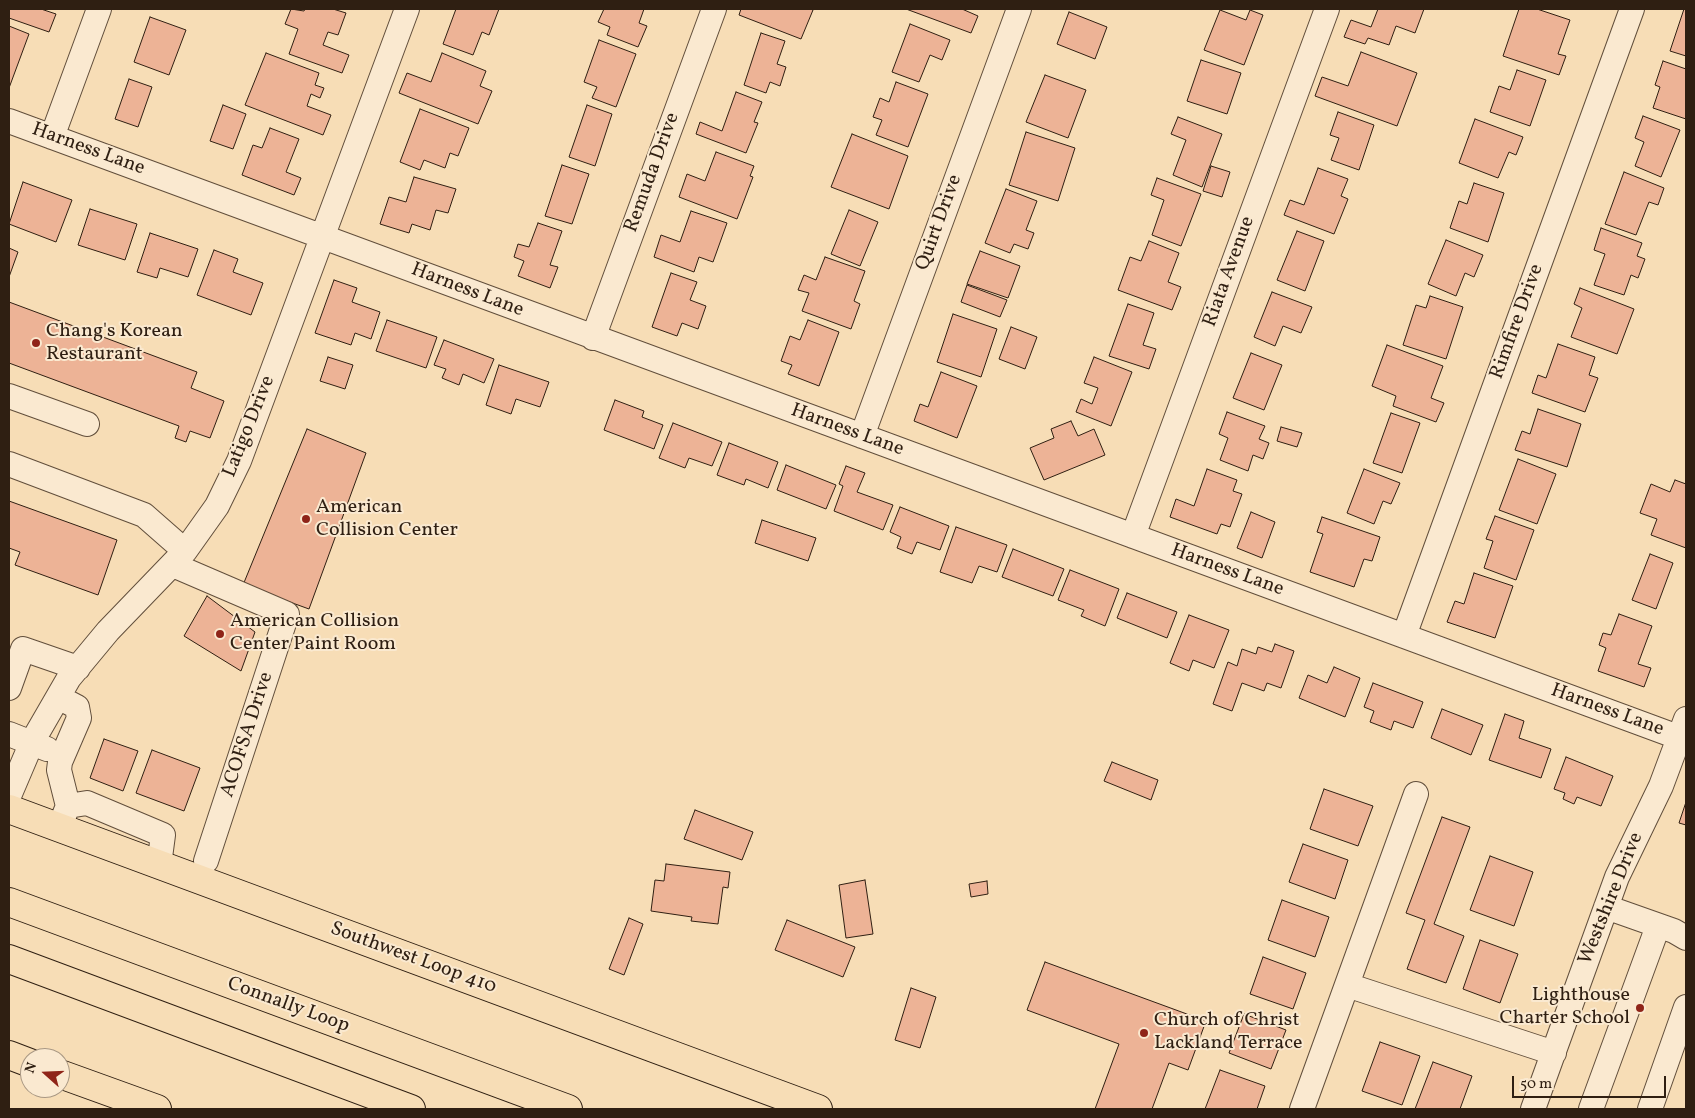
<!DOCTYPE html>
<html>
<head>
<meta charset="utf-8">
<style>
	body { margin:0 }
	#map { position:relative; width:1695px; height:1118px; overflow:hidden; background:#f7ddb6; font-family:Vollkorn,serif }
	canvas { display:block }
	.frame { position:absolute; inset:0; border:10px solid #2f1f12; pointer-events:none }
	.north { position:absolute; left:20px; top:1048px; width:50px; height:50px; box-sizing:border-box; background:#fae9d0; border:1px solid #a99884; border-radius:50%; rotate:290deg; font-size:14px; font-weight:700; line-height:20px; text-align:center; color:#2f1f12 }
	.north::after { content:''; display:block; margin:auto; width:18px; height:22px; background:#8f2418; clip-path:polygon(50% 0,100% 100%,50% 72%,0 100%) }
	.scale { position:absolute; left:1512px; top:1076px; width:154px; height:22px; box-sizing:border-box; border:2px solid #2f1f12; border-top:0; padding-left:6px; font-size:15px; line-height:18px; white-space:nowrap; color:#2f1f12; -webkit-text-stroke:4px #fae9d0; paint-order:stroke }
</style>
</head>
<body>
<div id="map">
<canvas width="1695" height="1118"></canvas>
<div class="frame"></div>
<div class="north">N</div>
<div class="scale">50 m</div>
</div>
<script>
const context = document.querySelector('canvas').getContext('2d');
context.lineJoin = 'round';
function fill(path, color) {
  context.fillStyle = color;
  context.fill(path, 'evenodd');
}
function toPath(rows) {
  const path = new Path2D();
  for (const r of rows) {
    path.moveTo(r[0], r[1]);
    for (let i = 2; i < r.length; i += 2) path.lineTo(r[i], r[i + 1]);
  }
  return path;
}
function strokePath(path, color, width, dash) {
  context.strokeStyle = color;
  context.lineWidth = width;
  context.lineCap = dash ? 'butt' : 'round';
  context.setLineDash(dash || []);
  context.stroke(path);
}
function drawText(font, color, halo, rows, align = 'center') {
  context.font = font + ' Vollkorn,serif';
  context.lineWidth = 4;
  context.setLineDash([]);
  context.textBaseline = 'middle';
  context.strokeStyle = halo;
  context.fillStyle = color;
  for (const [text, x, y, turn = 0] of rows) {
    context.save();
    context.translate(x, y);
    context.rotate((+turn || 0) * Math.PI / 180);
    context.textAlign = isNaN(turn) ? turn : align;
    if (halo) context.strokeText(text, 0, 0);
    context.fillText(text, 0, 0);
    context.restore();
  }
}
const building = toPath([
	[9,9,41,9,56,14,49,32,9,18,9,9],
	[291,9,304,11,305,9,333,9,346,13,338,35,328,32,323,45,349,55,342,73,289,54,298,29,285,24,291,9],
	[456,9,499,9,489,35,482,32,473,55,443,44,456,9],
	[604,9,644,9,639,23,647,26,638,47,607,35,610,27,598,22,604,9],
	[741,9,810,9,813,10,801,39,739,15,741,9],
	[906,9,962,9,978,16,971,33,906,9],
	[1378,9,1424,9,1415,33,1396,26,1389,45,1368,38,1365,44,1344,37,1351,20,1371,27,1378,9],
	[1519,9,1537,9,1570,20,1558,54,1566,56,1559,75,1503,56,1519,9],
	[1684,9,1686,9,1686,56,1670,51,1684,9],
	[1220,10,1246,20,1250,10,1263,15,1244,65,1204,50,1220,10],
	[1069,12,1107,27,1095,59,1057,44,1069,12],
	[150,17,186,30,169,75,134,62,150,17],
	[910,24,950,40,942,60,930,55,919,82,892,72,910,24],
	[9,26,29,34,9,88,9,26],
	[761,33,785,41,777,64,786,67,780,86,770,82,766,93,744,85,761,33],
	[599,40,636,54,616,107,592,98,597,87,584,82,599,40],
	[1361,52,1417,73,1397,126,1315,96,1322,77,1348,86,1361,52],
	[266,53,319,73,315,85,324,88,320,98,311,94,307,106,331,115,323,135,245,105,266,53],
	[442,53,486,71,480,86,492,91,478,124,399,93,407,73,431,82,442,53],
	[1201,60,1241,73,1227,114,1187,101,1201,60],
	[1663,61,1686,69,1686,119,1653,108,1660,87,1655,85,1663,61],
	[1517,70,1546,80,1530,126,1490,112,1499,86,1510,90,1517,70],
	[1045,75,1086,90,1068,138,1026,122,1045,75],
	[129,79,152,87,138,127,115,119,129,79],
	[896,82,928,94,908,147,876,135,882,120,873,117,880,98,889,102,896,82],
	[736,92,762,102,754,122,758,123,746,153,696,134,700,122,722,131,736,92],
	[223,105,246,114,233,149,210,141,223,105],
	[587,105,612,114,595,166,569,157,587,105],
	[420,109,469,128,458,156,450,153,445,168,424,160,420,170,400,162,420,109],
	[1338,112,1374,125,1359,170,1331,160,1339,138,1330,135,1338,112],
	[1643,116,1680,130,1661,177,1635,166,1644,142,1635,138,1643,116],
	[1178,117,1222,134,1202,187,1173,175,1186,140,1171,134,1178,117],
	[1475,119,1523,137,1516,155,1509,152,1498,178,1459,163,1475,119],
	[270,128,299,139,286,172,301,178,294,195,242,175,253,145,262,148,270,128],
	[1026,132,1075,148,1058,201,1009,185,1026,132],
	[852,134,908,156,889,209,831,187,852,134],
	[716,152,754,166,750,176,753,177,737,219,679,197,687,174,705,181,716,152],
	[562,165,589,174,572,224,545,216,562,165],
	[1211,166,1230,172,1222,197,1203,191,1211,166],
	[1318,168,1348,179,1341,196,1348,199,1334,234,1284,215,1290,200,1304,205,1318,168],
	[1624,172,1664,188,1658,205,1649,202,1636,235,1605,224,1624,172],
	[414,177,456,189,448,213,436,210,430,230,412,224,409,233,380,224,389,197,406,202,414,177],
	[1157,178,1201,194,1181,246,1152,235,1164,200,1151,195,1157,178],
	[23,182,72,200,56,242,9,224,23,182],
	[1474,183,1504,193,1488,242,1450,228,1459,201,1467,204,1474,183],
	[1006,189,1037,201,1026,230,1034,233,1028,249,1014,244,1010,253,985,243,1006,189],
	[90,209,137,224,125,260,78,245,90,209],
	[849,210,878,222,860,266,831,254,849,210],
	[691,211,727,223,713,262,699,257,694,272,654,257,661,235,680,242,691,211],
	[538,223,562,231,550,265,558,267,550,288,518,276,524,261,514,257,518,244,529,247,538,223],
	[1601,228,1642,243,1637,256,1645,259,1638,278,1631,275,1624,295,1594,285,1605,254,1594,250,1601,228],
	[1297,231,1324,241,1305,291,1277,280,1297,231],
	[150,233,198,249,188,277,160,268,157,278,137,272,150,233],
	[1446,240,1483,255,1474,277,1465,273,1456,296,1428,284,1446,240],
	[1149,241,1179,253,1168,282,1181,287,1172,310,1118,290,1130,257,1141,261,1149,241],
	[9,248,18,252,9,277,9,248],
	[214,250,238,259,233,272,263,283,251,315,197,295,214,250],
	[980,251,1020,266,1008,298,967,284,980,251],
	[825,257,865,271,854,301,860,304,851,329,802,311,809,293,798,290,804,275,816,280,825,257],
	[671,273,697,282,690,300,706,306,698,329,682,323,677,336,652,327,671,273],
	[334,280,357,288,352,302,380,312,371,339,355,333,351,345,315,333,334,280],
	[967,285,1007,300,1000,317,961,302,967,285],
	[1580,288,1634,309,1617,354,1571,337,1582,308,1574,304,1580,288],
	[1272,292,1312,307,1301,333,1283,326,1275,346,1254,337,1272,292],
	[1430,296,1463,307,1446,359,1403,345,1416,305,1426,308,1430,296],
	[9,302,197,372,191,388,224,401,210,438,190,431,186,442,175,438,179,426,9,363,9,302],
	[1128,304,1154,313,1143,345,1156,349,1149,369,1109,356,1128,304],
	[953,314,997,329,981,377,937,362,953,314],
	[387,320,437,337,426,368,376,351,387,320],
	[808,320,839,332,819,386,788,374,792,365,781,361,790,336,800,340,808,320],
	[1011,327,1037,337,1025,369,999,359,1011,327],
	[444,340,494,359,484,383,463,374,459,385,442,378,446,369,434,365,444,340],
	[1558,344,1595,357,1589,375,1598,378,1585,412,1532,393,1538,375,1546,378,1558,344],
	[1387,345,1443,366,1431,398,1444,403,1436,422,1393,406,1396,396,1372,386,1387,345],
	[1251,353,1282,365,1264,410,1233,398,1251,353],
	[328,357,353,365,345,389,320,381,328,357],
	[1094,357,1132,372,1111,426,1076,412,1081,399,1092,404,1098,388,1084,383,1094,357],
	[499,365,549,382,540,407,516,399,511,414,486,405,499,365],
	[941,372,977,386,957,438,914,421,920,404,928,407,941,372],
	[615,400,644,411,642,417,663,425,654,449,604,430,615,400],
	[1538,409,1581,424,1567,467,1515,450,1522,431,1530,434,1538,409],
	[1227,412,1265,426,1259,439,1269,443,1263,459,1253,455,1248,471,1220,460,1228,438,1219,434,1227,412],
	[1391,413,1420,423,1402,473,1373,463,1391,413],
	[1071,421,1078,436,1094,429,1105,455,1044,480,1030,448,1054,438,1051,429,1071,421],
	[673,423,722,442,712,466,689,458,685,468,659,458,673,423],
	[1281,427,1302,433,1297,447,1277,441,1281,427],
	[307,429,366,453,309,609,243,585,307,429],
	[729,443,778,462,768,488,746,479,744,485,717,475,729,443],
	[1518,459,1556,474,1537,524,1499,510,1518,459],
	[786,465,836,485,826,509,777,490,786,465],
	[846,466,865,473,857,492,893,505,883,530,834,511,843,486,839,484,846,466],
	[1207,469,1237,480,1233,491,1242,494,1230,527,1221,524,1217,534,1170,517,1176,499,1194,506,1207,469],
	[1364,469,1400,483,1391,504,1383,501,1374,524,1347,513,1364,469],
	[1675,480,1686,484,1686,548,1651,535,1657,519,1640,513,1651,484,1670,492,1675,480],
	[9,501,117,540,98,595,15,565,20,552,9,548,9,501],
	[900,507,949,526,940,550,917,542,912,554,897,548,901,537,890,532,900,507],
	[1251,512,1275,522,1262,558,1237,548,1251,512],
	[1495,516,1534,530,1516,580,1484,568,1493,541,1486,539,1495,516],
	[1322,517,1380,537,1372,561,1364,559,1354,587,1310,572,1323,534,1317,532,1322,517],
	[762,520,816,538,808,561,755,543,762,520],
	[956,527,1007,545,997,572,979,566,972,583,940,572,956,527],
	[1013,549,1064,569,1053,596,1002,577,1013,549],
	[1650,554,1673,563,1656,609,1632,600,1650,554],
	[1070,570,1119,589,1105,626,1081,616,1084,610,1058,600,1070,570],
	[1474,573,1513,586,1495,638,1447,622,1455,601,1464,604,1474,573],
	[1127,593,1177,612,1167,638,1117,618,1127,593],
	[207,596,255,632,241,671,184,636,207,596],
	[1619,614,1652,626,1638,664,1651,668,1644,687,1598,671,1606,648,1599,645,1603,633,1611,635,1619,614],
	[1189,615,1229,630,1214,668,1193,660,1189,671,1170,663,1189,615],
	[1275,644,1294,651,1281,688,1267,683,1264,691,1242,683,1232,711,1213,704,1228,662,1237,666,1242,649,1256,654,1258,647,1272,652,1275,644],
	[1334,667,1360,678,1345,717,1299,698,1308,675,1327,683,1334,667],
	[1373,683,1423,702,1413,728,1394,721,1391,730,1370,722,1374,711,1364,707,1373,683],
	[1442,709,1483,725,1471,755,1431,738,1442,709],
	[1505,714,1524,721,1519,738,1551,749,1541,778,1489,760,1505,714],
	[104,739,138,751,123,791,90,778,104,739],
	[152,750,200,768,184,811,136,793,152,750],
	[1566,757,1613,776,1601,806,1577,797,1574,804,1563,799,1565,793,1554,789,1566,757],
	[1112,762,1158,780,1151,800,1104,781,1112,762],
	[1324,789,1373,806,1358,846,1310,829,1324,789],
	[1686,802,1686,825,1679,823,1686,802],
	[695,810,753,832,742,860,684,839,695,810],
	[1442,817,1470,827,1434,924,1464,936,1446,983,1407,969,1425,920,1406,913,1442,817],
	[1303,844,1348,860,1335,899,1289,882,1303,844],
	[1490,856,1533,872,1514,926,1470,910,1490,856],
	[666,864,730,872,728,888,723,887,718,924,691,921,692,917,651,911,655,880,664,881,666,864],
	[865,880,873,934,846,938,839,885,865,880],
	[987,881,988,894,971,897,969,884,987,881],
	[1282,900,1329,917,1315,957,1268,940,1282,900],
	[629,918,643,924,624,975,609,969,629,918],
	[787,920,855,947,843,977,775,950,787,920],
	[1480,940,1518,954,1500,1003,1463,989,1480,940],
	[1263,957,1306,973,1293,1009,1250,994,1263,957],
	[1045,962,1206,1021,1188,1070,1169,1063,1152,1109,1095,1109,1119,1044,1027,1010,1045,962],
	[911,988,936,997,920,1048,895,1040,911,988],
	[1244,1014,1286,1030,1271,1069,1229,1053,1244,1014],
	[1380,1042,1420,1056,1402,1105,1362,1091,1380,1042],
	[1433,1062,1472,1076,1460,1109,1415,1109,1433,1062],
	[1220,1070,1265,1086,1257,1109,1205,1109,1220,1070]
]);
fill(building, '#edb396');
strokePath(building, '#2f1f12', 1);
const minor = toPath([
	[9,121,1686,740],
	[52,137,99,9],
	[593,338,714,9],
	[9,396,87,424],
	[862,436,1019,9],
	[9,464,144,515,185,551],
	[1133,536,1327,9],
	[173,565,287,614,206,861],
	[1404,636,1632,9],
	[9,688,23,649,78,668],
	[58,697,77,707,79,718,60,762,59,770,68,806],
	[9,734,47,749],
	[9,796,32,742,69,678,108,631,185,551,217,506,239,461,407,9],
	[59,828,68,806,87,803,163,835,159,865],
	[1606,907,1674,931,1686,938],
	[1347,985,1554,1053],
	[1302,1109,1416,794],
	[1533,1109,1617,877,1661,786,1686,719],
	[1591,1109,1658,926],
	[1650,1109,1686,1007]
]);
const major = toPath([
	[9,809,818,1109],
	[9,1055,30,1063],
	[60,1074,157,1109]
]);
const highway = toPath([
	[9,902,568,1109],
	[9,959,411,1109]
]);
strokePath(minor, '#614e3b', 26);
strokePath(major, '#2f1f12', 30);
strokePath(highway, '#2f1f12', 30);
strokePath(minor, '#fae9d0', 24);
strokePath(major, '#f7ddb6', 28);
strokePath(highway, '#f7ddb6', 28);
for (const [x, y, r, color] of [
	[36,343,5,"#8f2418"],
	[306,519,5,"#8f2418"],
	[220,634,5,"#8f2418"],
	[1640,1008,5,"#8f2418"],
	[1144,1033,5,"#8f2418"]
]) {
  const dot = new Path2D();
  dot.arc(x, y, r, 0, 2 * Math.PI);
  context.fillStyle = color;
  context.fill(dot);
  strokePath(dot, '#fae9d0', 2);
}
drawText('20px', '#2f1f12', '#fae9d0', [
	["Harness Lane",88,150,20],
	["Remuda Drive",653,173,-70],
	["Quirt Drive",940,223,-70],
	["Riata Avenue",1230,272,-70],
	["Harness Lane",467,291,21],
	["Rimfire Drive",1518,322,-70],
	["Latigo Drive",250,427,-68],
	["Harness Lane",847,431,20],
	["Harness Lane",1227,571,20],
	["Harness Lane",1607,711,20],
	["ACOFSA Drive",248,735,-72],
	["Westshire Drive",1612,899,-68],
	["Southwest Loop 410",413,959,20],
	["Connally Loop",288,1006,20]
]);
drawText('20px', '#2f1f12', '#fae9d0', [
	["Chang's Korean",46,332],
	["Restaurant",46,355],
	["American",316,508],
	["Collision Center",316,531],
	["American Collision",230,622],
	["Center Paint Room",230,645],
	["Lighthouse",1630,996,"right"],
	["Charter School",1630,1019,"right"],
	["Church of Christ",1154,1021],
	["Lackland Terrace",1154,1044]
], 'left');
</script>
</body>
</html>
